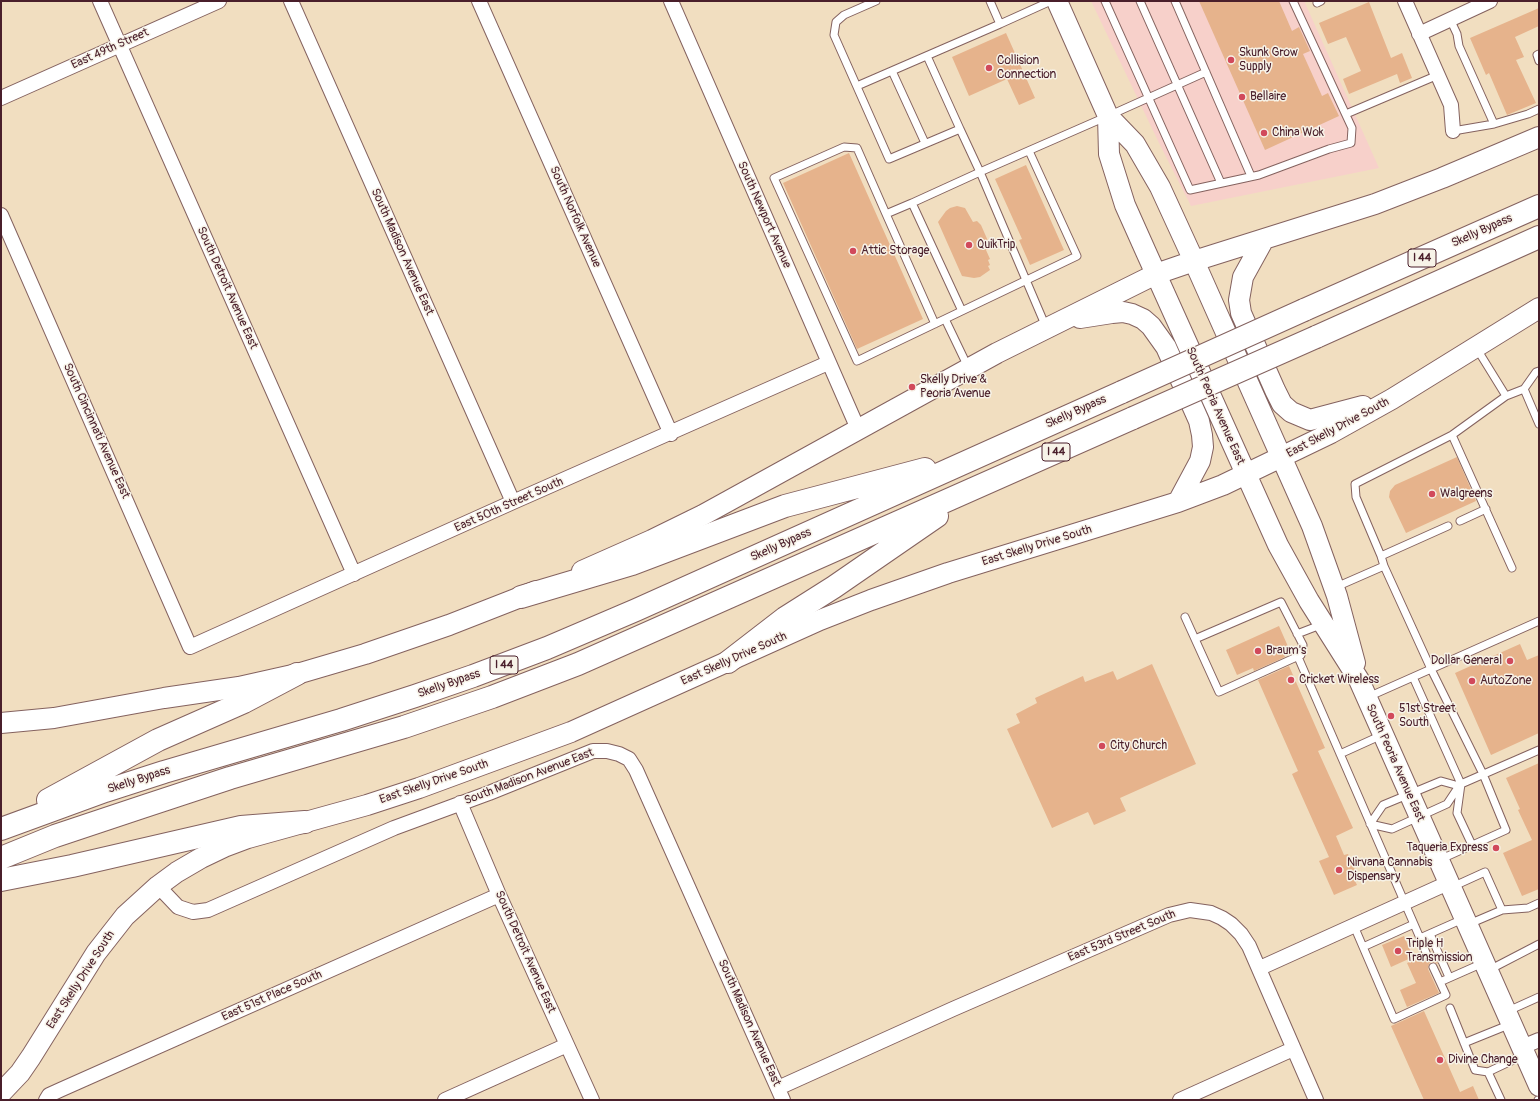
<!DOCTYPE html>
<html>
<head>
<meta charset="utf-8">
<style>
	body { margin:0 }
	#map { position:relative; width:1540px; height:1101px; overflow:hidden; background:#f1dec0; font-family:Pangolin,sans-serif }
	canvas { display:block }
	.frame { position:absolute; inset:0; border:2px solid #4a1f2b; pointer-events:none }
</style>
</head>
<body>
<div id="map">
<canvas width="1540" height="1101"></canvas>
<div class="frame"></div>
</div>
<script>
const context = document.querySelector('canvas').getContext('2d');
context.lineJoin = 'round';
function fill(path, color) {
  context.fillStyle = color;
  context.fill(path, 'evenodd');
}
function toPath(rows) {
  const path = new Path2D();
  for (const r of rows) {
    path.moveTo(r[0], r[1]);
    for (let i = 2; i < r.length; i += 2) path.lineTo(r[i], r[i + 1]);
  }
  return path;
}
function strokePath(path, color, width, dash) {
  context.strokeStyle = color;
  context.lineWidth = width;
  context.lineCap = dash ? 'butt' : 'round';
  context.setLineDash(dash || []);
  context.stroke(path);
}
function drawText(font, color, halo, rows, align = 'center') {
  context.font = font + ' Pangolin,sans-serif';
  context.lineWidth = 3;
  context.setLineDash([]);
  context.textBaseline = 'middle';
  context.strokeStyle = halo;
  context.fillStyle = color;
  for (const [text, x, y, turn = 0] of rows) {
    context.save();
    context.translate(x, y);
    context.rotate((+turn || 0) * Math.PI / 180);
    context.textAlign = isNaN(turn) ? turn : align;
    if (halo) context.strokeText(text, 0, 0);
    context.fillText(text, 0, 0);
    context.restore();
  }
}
fill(toPath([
	[1091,1,1306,1,1305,3,1379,168,1191,206,1159,143]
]), '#f7d0ca');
fill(toPath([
	[1199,1,1279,1,1292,31,1299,27,1310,51,1303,54,1322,96,1328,93,1339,116,1265,150],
	[1369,2,1391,58,1402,53,1412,78,1400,83,1397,74,1349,94,1343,79,1361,71,1346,37,1328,44,1319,23],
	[1539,8,1539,26,1515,37,1524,57,1516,60,1536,103,1507,115,1489,73,1486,75,1470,38],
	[1006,33,1035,98,1019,105,1007,79,969,96,952,57],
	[849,153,923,319,857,349,783,183],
	[1026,165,1064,250,1030,265,1019,240,1022,239,995,179],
	[957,206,965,208,973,222,977,221,981,225,988,241,989,249,986,250,990,259,988,260,990,265,988,266,990,270,980,277,974,278,962,276,938,222,946,211,950,208],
	[1457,457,1476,501,1406,533,1389,497,1390,491,1395,485],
	[1279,626,1290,651,1284,654,1285,657,1254,671,1253,668,1237,675,1226,650],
	[1520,644,1527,660,1539,655,1539,733,1491,755,1455,673],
	[1152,664,1196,764,1120,798,1126,811,1094,825,1088,812,1052,828,1007,729,1020,723,1016,714,1037,703,1035,698,1083,676,1085,682,1113,671,1117,680],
	[1289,666,1325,748,1318,751,1353,828,1336,836,1344,855,1348,854,1359,879,1355,881,1357,885,1334,895,1319,861,1329,857,1292,774,1298,771,1258,680],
	[1539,763,1539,889,1522,896,1503,853,1532,840,1518,810,1520,809,1506,778],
	[1404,936,1413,957,1391,967,1382,945],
	[1433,952,1438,964,1431,962,1429,964,1428,969,1439,993,1407,1007,1400,990,1416,983,1407,963,1422,957,1426,960,1429,959],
	[1424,1011,1460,1092,1473,1086,1479,1100,1424,1100,1391,1026]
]), '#e6b38c');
const service = toPath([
	[876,1,844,15,836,22,834,35,889,159,960,129,980,172,912,203,962,311],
	[990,1,1000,24,1051,1],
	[1105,1,1190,190,1259,175,1329,149,1351,143,1352,128,1293,1],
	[1140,1,1221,183],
	[1175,1,1251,176],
	[1317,3,1321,1],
	[1450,19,1457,34,1459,46,1494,124],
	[1539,54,1537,55,1539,61],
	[927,56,960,129],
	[892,71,925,143],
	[857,86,1000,24],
	[1346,114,1438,75],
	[1453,131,1494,124,1528,114,1539,109],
	[912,203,886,214,857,148,844,147,774,178,857,361,945,319],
	[886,214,935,324],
	[1046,327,980,172,1108,116,1206,72],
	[1477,349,1506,396],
	[968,367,945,319,1077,256,1029,151],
	[1524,389,1536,372,1539,371],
	[1452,435,1512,568],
	[1460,521,1486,509],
	[1381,556,1448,526],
	[1384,566,1431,669,1483,774,1506,830,1439,860],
	[1336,587,1384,566,1381,556,1356,497,1355,484,1452,435,1506,396,1524,389,1539,424],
	[1185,617,1219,692,1301,655,1303,645,1281,602,1195,639],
	[1297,634,1323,624],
	[1298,657,1420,938,1463,919],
	[1413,677,1461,784,1457,813,1472,845],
	[1368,697,1539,621],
	[1340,754,1382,735],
	[1459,786,1441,781,1383,805,1370,824,1392,829,1447,804,1459,786,1461,784,1539,750],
	[1452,887,1485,872,1502,910],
	[1469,924,1502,910,1528,908,1539,903],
	[1354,926,1394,1019,1446,995,1440,982,1483,963],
	[1430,934,1449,977],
	[1420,938,1427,955],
	[1363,947,1414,924],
	[1433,967,1440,982],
	[1489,970,1539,944],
	[1450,1008,1475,1070,1488,1072,1501,1100],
	[1508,1011,1539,997],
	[1464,1043,1511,1024],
	[1488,1072,1524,1055],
	[1538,1100,1539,1100]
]);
const minor = toPath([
	[100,1,354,574],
	[291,1,513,502],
	[479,1,671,434],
	[671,1,858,429],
	[1405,1,1451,105,1453,131],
	[1419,34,1490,1],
	[1,98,219,1],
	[1,215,190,647,513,502,828,363],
	[460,803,499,895,592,1100],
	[158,886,178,907,193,912,208,910,394,828,489,793,593,751,607,751,619,754,629,759,636,770,783,1100],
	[1260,968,1448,883],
	[1522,1047,1539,1040],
	[778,1088,953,1009,1169,915,1190,910,1211,913,1222,918,1231,924,1241,934,1249,946,1316,1100],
	[46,1100,49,1095,60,1090,499,895],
	[445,1100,567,1045],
	[1180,1100,1293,1049]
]);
const secondary = toPath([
	[1057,1,1108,116,1135,144,1160,187,1194,261,1312,526,1337,596,1355,663],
	[1108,116,1109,154,1125,205,1146,252,1278,545,1309,601,1359,680,1539,1086],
	[1264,239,1243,277,1239,300,1241,313,1275,390,1282,404,1291,412,1310,420,1363,406],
	[1080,318,1112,313,1123,312,1132,314,1143,319,1151,326,1166,347,1199,421,1202,435,1203,447,1200,461,1178,502],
	[582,571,652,540,703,515,997,353,1156,274,1194,261,1375,204,1442,178,1539,137],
	[1,723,54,718,164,698,239,687,297,674,365,654,449,625,536,591],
	[1,1093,20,1073,31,1057,96,953,125,916,158,886,177,872,201,858,224,847,248,838,367,805,419,788,571,732,820,620,871,600,948,573,1178,502,1223,485,1331,433,1392,399,1539,308]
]);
const motorway = toPath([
	[1304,310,1539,206],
	[1316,337,1539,237],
	[521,597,632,564,785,506,925,469],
	[728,662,785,618,834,587,937,516],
	[48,800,158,740,244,702,297,674],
	[1,829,105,791,164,772,341,720,415,696,473,676,547,648,636,610,1122,392],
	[1,858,55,836,142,807,230,778,404,727,492,697,578,664,1133,418],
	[1,880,72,866,241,827,305,822]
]);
strokePath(service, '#84625f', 9);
strokePath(minor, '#84625f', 16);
strokePath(secondary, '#84625f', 22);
strokePath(motorway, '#84625f', 24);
strokePath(service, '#fff', 7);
strokePath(minor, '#fff', 14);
strokePath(secondary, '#fff', 20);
strokePath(motorway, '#fff', 22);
const motorwayBridge = toPath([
	[1122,392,1304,310],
	[1133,418,1316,337]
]);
strokePath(motorwayBridge, '#84625f', 24, []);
strokePath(motorwayBridge, '#fff', 22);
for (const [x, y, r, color] of [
	[1231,60,4,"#d1495b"],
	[989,68,4,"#d1495b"],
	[1242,97,4,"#d1495b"],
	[1264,133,4,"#d1495b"],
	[969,245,4,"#d1495b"],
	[853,251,4,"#d1495b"],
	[912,387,4,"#d1495b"],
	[1432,494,4,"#d1495b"],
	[1258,651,4,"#d1495b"],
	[1510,661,4,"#d1495b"],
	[1291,680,4,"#d1495b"],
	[1472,681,4,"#d1495b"],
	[1391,716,4,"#d1495b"],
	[1102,746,4,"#d1495b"],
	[1496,848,4,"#d1495b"],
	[1339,870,4,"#d1495b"],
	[1398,951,4,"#d1495b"],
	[1440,1060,4,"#d1495b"]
]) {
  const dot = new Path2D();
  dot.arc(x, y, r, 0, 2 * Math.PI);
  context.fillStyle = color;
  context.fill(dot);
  strokePath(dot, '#f7f3e8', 1.5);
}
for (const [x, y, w] of [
	[1422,258,28],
	[1056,452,28],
	[504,665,28]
]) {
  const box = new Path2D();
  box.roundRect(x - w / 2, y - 9, w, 18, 3);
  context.fillStyle = '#f7f3e8';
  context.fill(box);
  strokePath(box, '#4a1f2b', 1);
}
drawText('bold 11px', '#4a1f2b', null, [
	["I 44",1422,258],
	["I 44",1056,452],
	["I 44",504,665]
]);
drawText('12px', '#4a1f2b', '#f7f3e8', [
	["East 49th Street",110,49,-24],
	["South Newport Avenue",764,215,66],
	["South Norfolk Avenue",575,217,66],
	["Skelly Bypass",1482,231,-24],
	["South Madison Avenue East",402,252,66],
	["South Detroit Avenue East",227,288,66],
	["South Peoria Avenue East",1215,406,66],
	["Skelly Bypass",1076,412,-24],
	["East Skelly Drive South",1338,428,-28],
	["South Cincinnati Avenue East",96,431,66],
	["East 50th Street South",509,505,-24],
	["Skelly Bypass",781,545,-24],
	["East Skelly Drive South",1037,546,-17],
	["East Skelly Drive South",734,659,-24],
	["Skelly Bypass",449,684,-19],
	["South Peoria Avenue East",1395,763,66],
	["South Madison Avenue East",529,777,-21],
	["Skelly Bypass",139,780,-18],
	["East Skelly Drive South",434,782,-19],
	["East 53rd Street South",1122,936,-23],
	["South Detroit Avenue East",525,952,66],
	["East Skelly Drive South",81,980,-57],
	["East 51st Place South",272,996,-24],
	["South Madison Avenue East",749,1023,66]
]);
drawText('12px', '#4a1f2b', '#f7f3e8', [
	["Skunk Grow",1239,53],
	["Supply",1239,67],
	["Collision",997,61],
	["Connection",997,75],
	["Bellaire",1250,97],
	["China Wok",1272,133],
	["QuikTrip",977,245],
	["Attic Storage",861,251],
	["Skelly Drive &",920,380],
	["Peoria Avenue",920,394],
	["Walgreens",1440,494],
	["Braum's",1266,651],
	["Dollar General",1502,661,"right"],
	["Cricket Wireless",1299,680],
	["AutoZone",1480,681],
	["51st Street",1399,709],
	["South",1399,723],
	["City Church",1110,746],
	["Taqueria Express",1488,848,"right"],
	["Nirvana Cannabis",1347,863],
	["Dispensary",1347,877],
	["Triple H",1406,944],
	["Transmission",1406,958],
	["Divine Change",1448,1060]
], 'left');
</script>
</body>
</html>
